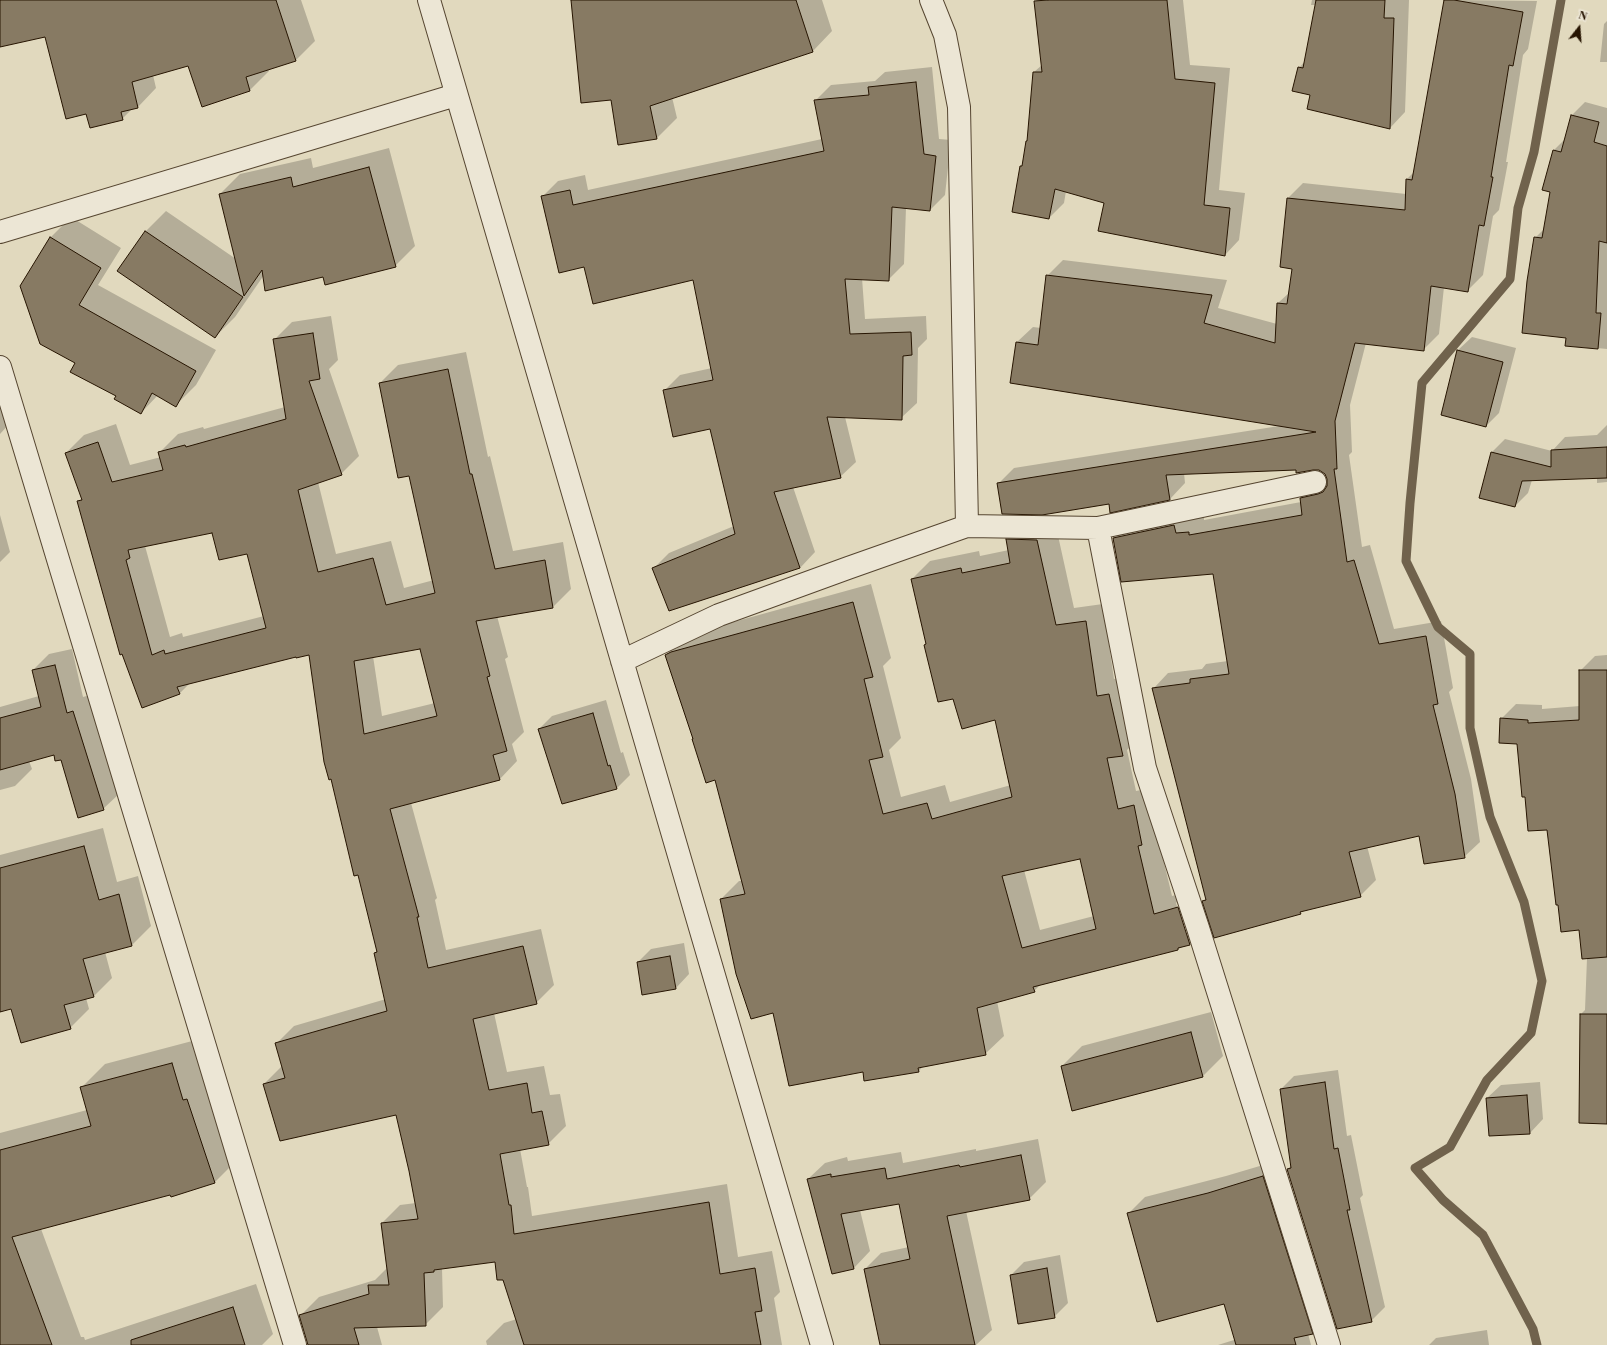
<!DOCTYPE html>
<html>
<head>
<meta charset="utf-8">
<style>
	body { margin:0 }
	#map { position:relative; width:1607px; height:1345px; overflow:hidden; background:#e1d9be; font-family:"Libre Bodoni",serif }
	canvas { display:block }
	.north { position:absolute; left:1559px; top:8px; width:40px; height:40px; -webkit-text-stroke:3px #ece6d5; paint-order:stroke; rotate:17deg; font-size:11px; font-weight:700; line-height:16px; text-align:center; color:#261401 }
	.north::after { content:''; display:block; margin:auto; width:14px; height:18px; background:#261401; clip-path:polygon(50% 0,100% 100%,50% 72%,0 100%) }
</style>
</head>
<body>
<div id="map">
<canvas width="1607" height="1345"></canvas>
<div class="north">N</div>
</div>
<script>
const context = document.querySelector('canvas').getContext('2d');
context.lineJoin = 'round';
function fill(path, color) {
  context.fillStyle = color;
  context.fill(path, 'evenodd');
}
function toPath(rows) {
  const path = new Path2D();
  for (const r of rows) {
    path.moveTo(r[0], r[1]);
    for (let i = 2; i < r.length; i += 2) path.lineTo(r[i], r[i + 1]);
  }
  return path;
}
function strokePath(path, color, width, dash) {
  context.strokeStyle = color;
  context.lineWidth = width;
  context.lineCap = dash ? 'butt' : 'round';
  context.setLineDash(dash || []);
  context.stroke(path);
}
fill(toPath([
	[0,0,301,0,315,41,296,60,268,69,269,71,250,90,203,106,188,65,153,75,156,88,138,107,133,108,122,119,87,113,46,36,0,46],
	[572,0,822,0,832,31,813,51,672,97,677,118,657,138,619,144,612,99],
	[1037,0,1183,0,1190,65,1230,68,1219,190,1245,193,1239,240,1225,255,1105,202,1066,191,1064,203,1049,218,1021,166,1023,164,1027,141,1028,140,1034,72,1042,65,1035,2],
	[1312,0,1409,0,1405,112,1390,128,1299,68,1305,61,1316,5,1311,5],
	[1452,0,1537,1,1528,49,1523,55,1506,162,1508,162,1499,210,1493,216,1483,275,1468,290,1444,287,1439,334,1423,350,1366,343,1350,405,1352,452,1349,455,1362,547,1370,545,1394,629,1441,621,1453,688,1449,692,1471,779,1480,842,1464,857,1420,834,1367,846,1376,880,1360,896,1303,910,1300,913,1203,901,1207,898,1153,689,1168,673,1202,669,1206,664,1228,661,1214,573,1114,538,1129,523,1204,517,1204,520,1301,502,1301,498,1316,483,1328,480,1325,473,1320,469,1184,473,1185,483,1170,499,1111,511,1110,503,999,483,1014,468,1279,426,1017,342,1033,327,1041,328,1047,276,1063,260,1227,280,1218,308,1277,324,1278,303,1290,292,1294,268,1288,198,1303,183,1406,194,1407,179,1415,171],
	[1607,21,1607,62,1600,62,1604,24],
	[932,67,939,139,951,140,945,195,930,210,906,208,904,264,888,280,862,278,865,319,926,316,927,339,918,348,917,403,901,418,845,417,856,462,840,477,793,487,815,552,800,568,653,569,669,553,734,526,711,427,664,391,680,375,712,368,694,278,585,266,543,196,558,181,585,175,588,190,822,139,815,101,831,85,875,81,885,72],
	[1585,102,1607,108,1607,349,1566,345,1567,337,1535,238,1544,229,1552,191,1543,189,1554,150,1566,138,1572,115],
	[389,148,415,246,395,266,324,276,264,275,235,317,215,337,119,271,146,231,166,211,236,259,220,194,240,174,311,158,313,168],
	[71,217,121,248,98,285,216,350,196,385,176,405,158,395,141,413,117,396,76,363,21,286,51,237],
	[331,316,338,360,329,369,359,456,341,474,318,482,336,554,391,541,404,588,434,580,410,474,380,383,398,365,466,352,488,457,490,456,513,551,563,542,571,589,553,607,497,616,508,657,505,659,524,732,512,744,517,761,499,780,411,803,437,898,435,900,446,950,541,929,554,985,536,1003,494,1013,507,1072,544,1066,550,1095,560,1094,566,1126,548,1144,520,1149,527,1187,528,1187,532,1216,727,1184,738,1257,772,1251,780,1292,774,1298,782,1345,487,1345,486,1341,504,1323,517,1319,504,1278,495,1261,442,1268,443,1307,425,1325,377,1327,382,1345,309,1345,301,1315,319,1297,375,1280,388,1267,382,1223,400,1205,416,1203,397,1114,264,1084,282,1066,276,1044,294,1026,386,999,375,953,377,951,309,654,297,655,190,683,180,693,143,706,78,502,82,498,66,453,84,435,116,424,130,465,161,457,160,452,178,434,203,427,204,429,285,407,274,340,292,322],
	[213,532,247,552,264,616,183,637,182,633,170,637,145,546],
	[421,648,435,703,382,716,373,656],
	[1472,337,1516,348,1499,413,1486,426,1458,350],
	[0,383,11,422,0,434],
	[1607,425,1607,482,1597,483,1597,477,1532,480,1528,493,1515,506,1480,497,1492,452,1505,439,1552,451,1565,437,1597,435],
	[0,515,10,552,0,562],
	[1025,521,1055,522,1074,608,1103,604,1114,679,1127,677,1140,737,1127,750,1136,791,1152,788,1156,829,1172,896,1196,890,1208,926,1190,944,1178,949,1040,985,1034,991,997,1001,1004,1036,985,1054,923,1066,919,1071,863,1071,774,1011,721,899,739,881,742,881,716,778,694,738,666,655,684,637,690,634,871,584,891,658,883,666,901,738,889,750,901,797,945,785,950,802,1011,785,996,719,954,698,927,643,912,579,930,561,979,551,980,556,1009,550,1007,539],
	[1081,857,1094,916,1040,930,1024,870],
	[1177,902,1188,935,1186,935,1176,903],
	[72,649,83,697,90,695,120,793,103,809,61,759,54,754,29,761,32,769,15,786,0,790,0,707,39,696,33,670,49,654],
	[1607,655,1607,1123,1581,1014,1585,1010,1587,958,1580,929,1548,829,1526,796,1518,743,1501,719,1516,704,1542,705,1542,709,1580,706,1580,671,1595,656],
	[606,700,621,753,623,752,630,775,616,789,539,729,552,716],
	[103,828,117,882,138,876,151,926,132,945,105,952,112,978,94,996,86,998,89,1009,70,1028,12,1008,0,1011,0,855],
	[684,943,689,974,676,988,638,962,651,949],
	[1211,1012,1223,1056,1203,1076,1062,1066,1082,1046],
	[196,1040,238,1159,215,1182,41,1229,81,1337,84,1337,85,1340,256,1284,273,1334,262,1345,0,1345,0,1133,87,1110,81,1088,105,1064],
	[1338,1070,1347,1136,1351,1135,1363,1195,1360,1198,1385,1307,1371,1321,1288,1169,1292,1165,1281,1089,1294,1076],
	[1540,1082,1543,1119,1530,1133,1487,1098,1501,1085],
	[1038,1139,1046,1182,1029,1199,966,1211,992,1330,976,1345,881,1345,865,1269,881,1253,909,1247,900,1203,860,1210,870,1251,854,1268,832,1273,808,1179,825,1163,847,1157,848,1161,901,1152,903,1163,976,1149,976,1151],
	[1280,1160,1314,1268,1297,1284,1128,1214,1145,1197,1226,1176],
	[1060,1255,1068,1303,1054,1317,1011,1275,1024,1262],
	[1304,1318,1311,1345,1218,1345],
	[1487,1330,1489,1345,1429,1345,1436,1338]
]), '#0003');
strokePath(toPath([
	[1537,1345,1533,1329,1483,1235,1443,1200,1415,1168,1450,1147,1487,1080,1531,1033,1542,981,1524,902,1490,817,1470,728,1470,654,1438,627,1406,561,1410,503,1422,383,1510,279,1518,208,1534,152,1561,0]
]), '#70624c', 9);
const building = toPath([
	[0,0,276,0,296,61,246,77,250,91,202,107,188,66,132,82,138,108,121,112,123,120,90,128,86,114,66,119,45,37,0,47,0,0],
	[571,0,796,0,813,52,650,106,657,139,618,145,611,100,581,103,571,0],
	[1048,0,1167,0,1175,79,1215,83,1204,205,1230,208,1225,256,1098,231,1104,203,1055,189,1049,219,1012,212,1020,166,1022,166,1026,141,1027,141,1033,72,1042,72,1034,1,1048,0],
	[1316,0,1385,0,1384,18,1394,18,1390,129,1307,109,1310,95,1292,91,1298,67,1303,68,1316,0],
	[1444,0,1454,0,1523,12,1513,66,1509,65,1491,177,1493,177,1484,226,1479,225,1468,292,1431,286,1424,351,1355,343,1335,421,1337,469,1334,469,1347,562,1354,560,1379,644,1426,636,1438,704,1433,705,1455,794,1465,858,1424,864,1419,836,1349,852,1361,897,1300,912,1301,914,1214,938,1202,901,1206,900,1152,688,1190,683,1190,679,1229,674,1213,574,1121,582,1113,538,1174,525,1176,533,1189,532,1189,535,1302,515,1300,498,1318,494,1323,492,1327,486,1327,479,1325,474,1319,470,1313,470,1296,473,1296,470,1166,475,1170,500,1110,513,1109,504,1042,515,1002,514,997,483,1316,432,1010,383,1016,342,1038,345,1046,275,1212,295,1204,323,1275,343,1277,303,1287,304,1292,269,1280,267,1287,198,1405,210,1406,179,1412,180,1444,0],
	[916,82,924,154,936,156,930,211,892,207,889,281,845,279,850,334,911,332,912,355,903,356,902,420,827,417,841,478,774,492,800,568,669,611,652,568,735,534,710,429,673,437,663,390,713,380,693,280,593,304,584,267,559,273,541,196,570,190,573,205,824,151,814,100,869,95,868,87,916,82],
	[1571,115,1599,122,1594,142,1607,146,1607,243,1599,241,1596,313,1601,313,1598,349,1565,346,1566,338,1522,333,1527,281,1534,237,1542,238,1550,192,1542,190,1553,150,1561,152,1571,115],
	[369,167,396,267,325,285,323,277,265,291,262,270,244,296,219,194,291,177,293,187,369,167],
	[145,231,243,297,215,338,117,271,145,231],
	[50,237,101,268,79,305,196,371,176,407,152,393,141,414,114,399,116,396,70,372,75,363,40,344,20,286,50,237],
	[313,333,320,379,309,381,342,475,298,490,318,572,373,558,386,605,435,593,409,476,398,478,379,383,448,369,470,474,472,474,495,569,545,560,553,608,476,621,490,676,487,677,507,751,493,755,500,780,390,809,419,917,417,917,428,968,523,946,537,1004,473,1019,489,1090,527,1083,532,1113,542,1111,549,1145,500,1154,509,1205,511,1205,514,1234,709,1202,720,1274,755,1268,762,1311,755,1312,761,1345,524,1345,503,1280,497,1280,495,1262,434,1270,434,1272,424,1273,426,1326,354,1328,359,1345,308,1345,299,1315,369,1294,368,1285,389,1285,381,1223,418,1219,409,1171,396,1115,280,1141,263,1084,285,1078,275,1043,387,1011,374,953,377,952,358,875,354,876,331,779,329,780,324,762,309,655,296,658,296,657,177,687,180,694,142,708,122,654,120,655,77,501,82,500,65,453,98,442,112,482,163,470,158,452,185,445,186,447,286,419,273,339,313,333],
	[212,533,219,560,247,554,266,628,165,654,164,650,152,655,126,560,130,558,128,550,212,533],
	[420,649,437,716,364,734,354,661,420,649],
	[1457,350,1503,362,1486,427,1441,415,1457,350],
	[1607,447,1607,478,1522,481,1515,507,1479,498,1491,452,1551,467,1551,450,1607,447],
	[1006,539,1037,540,1056,625,1086,621,1097,696,1109,694,1123,756,1107,758,1118,809,1134,805,1142,845,1138,846,1154,914,1178,907,1190,945,1178,948,1178,950,1033,987,1035,992,977,1008,986,1055,918,1068,919,1072,864,1081,863,1072,789,1086,773,1013,751,1019,736,974,720,899,745,894,715,780,706,783,692,739,693,739,665,655,671,652,853,602,873,677,864,679,883,757,869,760,883,814,927,803,932,819,1012,797,995,720,962,729,953,699,938,702,924,645,926,644,911,579,961,568,962,573,1010,563,1006,539],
	[1080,859,1096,929,1022,948,1002,876,1080,859],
	[55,665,67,713,73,711,104,810,78,818,61,760,55,761,54,755,0,770,0,718,41,707,32,670,55,665],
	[1579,670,1607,670,1607,957,1582,959,1579,930,1561,932,1558,905,1556,905,1547,830,1528,831,1525,797,1522,797,1517,744,1499,743,1500,718,1528,720,1528,723,1579,720,1579,670],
	[593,713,608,766,610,765,617,789,562,804,538,729,593,713],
	[84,846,99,900,119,894,132,946,83,959,94,997,64,1005,71,1029,21,1043,11,1009,0,1012,0,868,84,846],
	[670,956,676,989,642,995,637,962,670,956],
	[1580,1014,1607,1014,1607,1124,1579,1123,1580,1014],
	[1191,1032,1203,1077,1072,1111,1061,1066,1191,1032],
	[172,1063,183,1100,187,1099,215,1183,171,1197,170,1195,12,1237,52,1345,0,1345,0,1150,91,1126,80,1087,172,1063],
	[1325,1082,1334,1149,1338,1148,1350,1210,1347,1210,1372,1322,1337,1329,1287,1169,1291,1168,1280,1089,1325,1082],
	[1527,1095,1530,1134,1489,1136,1486,1098,1527,1095],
	[1021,1155,1030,1200,947,1216,975,1345,880,1345,864,1269,910,1259,899,1204,841,1214,854,1269,832,1274,807,1179,831,1174,831,1177,885,1168,887,1179,959,1165,960,1167,1021,1155],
	[1263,1176,1313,1334,1294,1338,1296,1345,1236,1345,1224,1304,1157,1322,1127,1213,1208,1193,1263,1176],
	[1047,1268,1055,1318,1018,1324,1010,1275,1047,1268],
	[233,1307,245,1345,131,1345,131,1340,233,1307]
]);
fill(building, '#877a63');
strokePath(building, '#261401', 1);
const street = toPath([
	[429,0,822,1345],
	[931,0,945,35,959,107,967,526],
	[0,232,456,95],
	[0,367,295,1345],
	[1098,528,1145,768,1198,928,1329,1345],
	[622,661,719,615,848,568,967,526,1098,528,1315,482]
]);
strokePath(street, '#554530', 24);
strokePath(street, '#ece6d5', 22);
</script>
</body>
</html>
